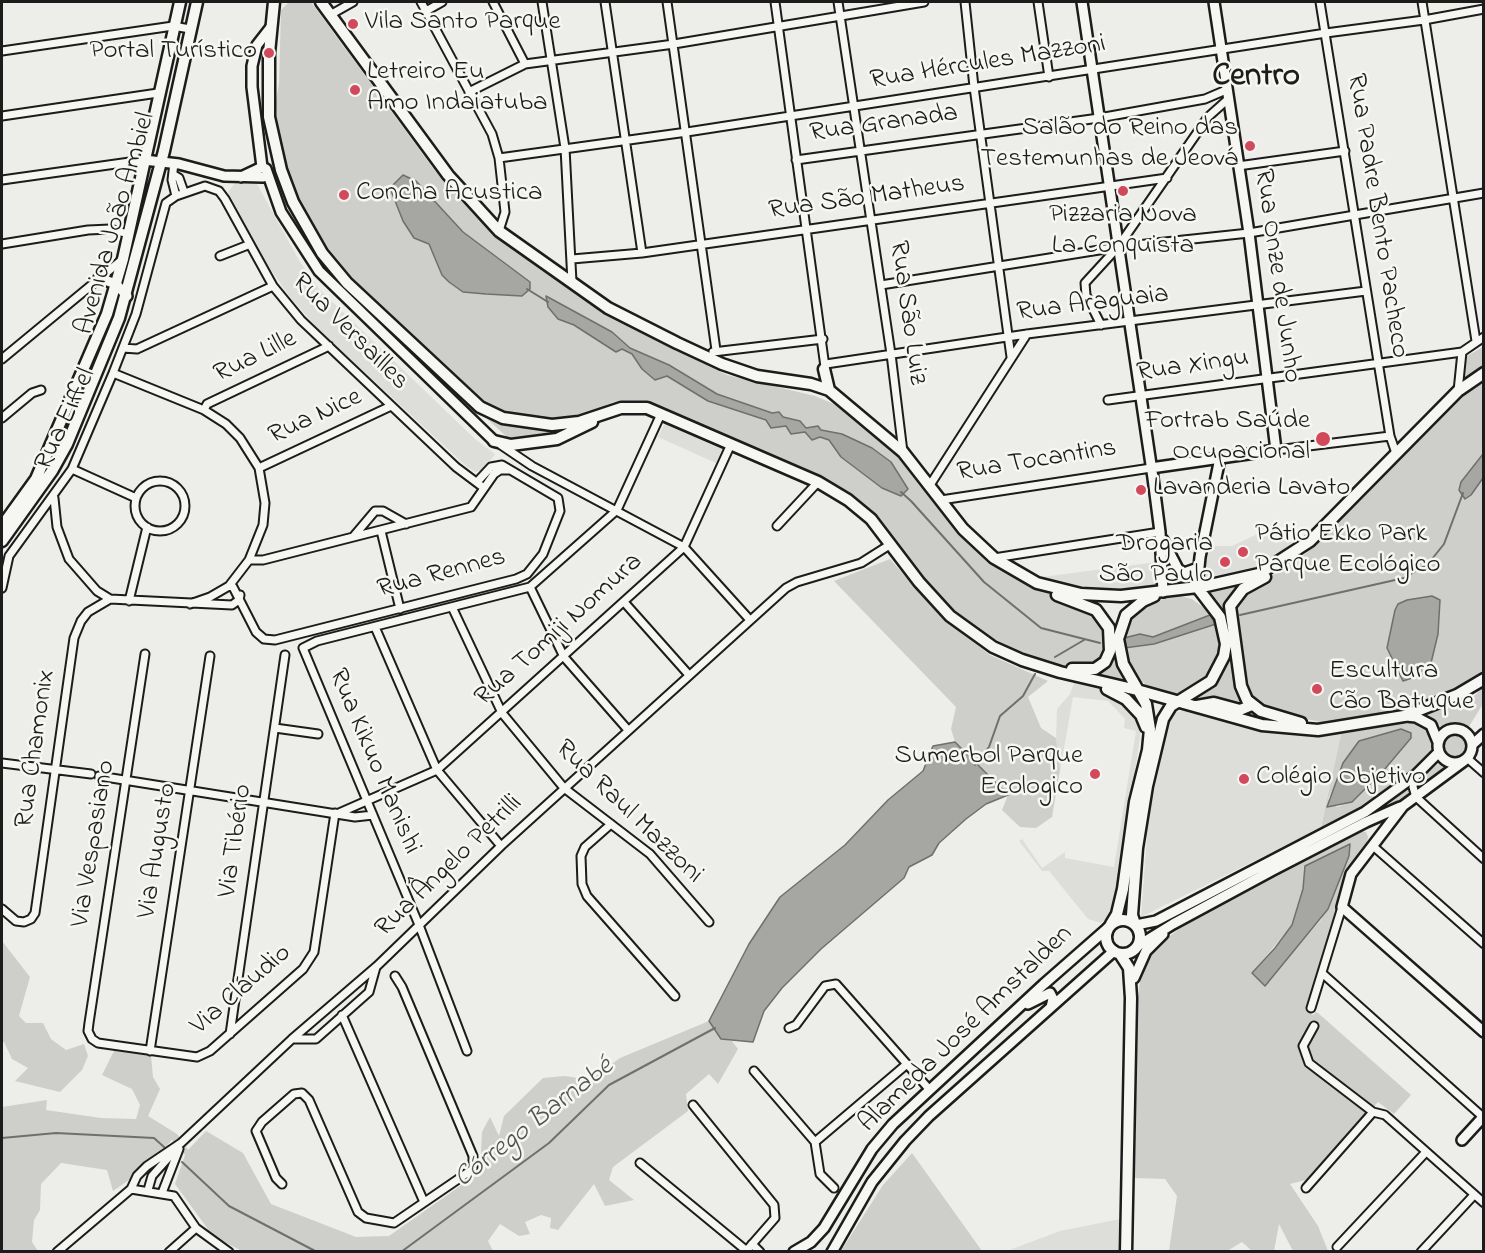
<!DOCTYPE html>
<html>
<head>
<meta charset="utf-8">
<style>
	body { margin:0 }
	#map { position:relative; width:1485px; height:1253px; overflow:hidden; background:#edede9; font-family:"Indie Flower",sans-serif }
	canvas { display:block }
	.frame { position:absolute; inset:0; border:3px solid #1c1c1c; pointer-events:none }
</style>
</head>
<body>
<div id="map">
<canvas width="1485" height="1253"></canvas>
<div class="frame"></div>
</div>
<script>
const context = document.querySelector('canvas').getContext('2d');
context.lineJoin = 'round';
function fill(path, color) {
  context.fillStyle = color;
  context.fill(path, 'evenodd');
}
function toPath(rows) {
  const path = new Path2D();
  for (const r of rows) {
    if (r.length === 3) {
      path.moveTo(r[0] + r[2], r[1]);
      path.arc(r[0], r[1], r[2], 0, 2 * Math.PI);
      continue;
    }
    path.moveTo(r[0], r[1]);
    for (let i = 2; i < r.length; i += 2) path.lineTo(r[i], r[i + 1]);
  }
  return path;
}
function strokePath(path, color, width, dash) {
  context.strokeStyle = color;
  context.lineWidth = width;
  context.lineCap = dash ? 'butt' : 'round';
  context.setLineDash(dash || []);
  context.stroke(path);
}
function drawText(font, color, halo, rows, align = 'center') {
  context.font = font + ' "Indie Flower",sans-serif';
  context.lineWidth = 5;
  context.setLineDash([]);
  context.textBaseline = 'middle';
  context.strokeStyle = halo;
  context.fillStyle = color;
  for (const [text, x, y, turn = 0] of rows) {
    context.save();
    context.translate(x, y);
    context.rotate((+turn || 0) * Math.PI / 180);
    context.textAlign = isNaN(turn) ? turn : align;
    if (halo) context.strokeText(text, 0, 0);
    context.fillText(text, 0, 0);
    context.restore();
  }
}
fill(toPath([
	[235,183,257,184,300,262,319,289,476,440,495,454,483,470,475,472,466,466,318,329,289,296,263,258,228,192],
	[666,421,723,447,716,463,658,437],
	[1277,525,1294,546,1272,561,1244,572,1223,579,1206,580,1203,573,1210,546,1232,546],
	[1157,562,1159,586,1134,590,1096,591,1053,582,1042,577],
	[1074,683,1107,691,1128,709,1141,730,1122,862,1110,916,1101,923,1088,919,1049,871,1042,871,1019,841,1052,817,1060,769,1056,738,1057,709,1070,694],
	[1073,697,1108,701,1125,719,1124,728,1136,731,1114,867,1065,858,1065,852,1042,868,1022,839,1052,817],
	[1184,710,1295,735,1341,734,1321,828,1141,917,1148,822,1168,724,1174,713],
	[1120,1219,1120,1251,1007,1251,1060,1231]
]), '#ddddda');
fill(toPath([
	[289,2,311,2,433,168,460,200,500,238,607,315,671,348,727,375,815,396,848,410,881,438,917,475,978,553,1017,579,1097,615,1103,622,1107,647,1099,663,1075,668,1054,663,1016,650,993,638,967,622,937,597,878,519,851,496,821,478,660,407,629,401,613,402,584,415,553,419,505,412,482,401,344,272,323,245,304,212,281,152,274,113,279,83,281,10],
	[345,284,486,414,577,427,544,439,507,437,343,288],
	[1483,347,1483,367,1464,379,1462,365,1467,356],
	[1483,380,1483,675,1460,689,1384,716,1325,723,1267,711,1247,695,1234,605,1251,588,1295,562,1311,549,1406,454,1414,442,1449,407],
	[890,559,943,619,990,655,1048,681,1028,697,1041,728,1056,738,1060,769,1052,817,1036,828,1020,827,1002,810,1008,795,955,742,951,729,956,707,834,581],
	[1243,585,1230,597,1226,609,1247,705,1197,704,1188,700,1215,684,1227,658,1229,645,1207,597,1209,591],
	[1180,596,1192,599,1207,610,1216,621,1220,656,1211,675,1191,690,1177,694,1165,693,1151,689,1138,678,1128,665,1123,639,1127,622,1134,611,1148,602],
	[1114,653,1125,676,1125,684,1092,676,1106,669],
	[1483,687,1483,704,1468,728,1454,724,1444,729,1427,714,1453,706,1474,696],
	[1409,722,1418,723,1433,736,1433,751,1423,763,1364,808,1321,828,1341,734],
	[1395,757,1352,802,1337,807,1328,799,1335,785],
	[1456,745,14],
	[1441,762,1447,765,1420,790,1418,787,1421,777],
	[1411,783,1412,795,1403,803,1346,828],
	[1358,831,1366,832,1368,837,1366,847,1352,863,1344,883,1307,1012,1314,1015,1315,1012,1318,1013,1411,1095,1394,1114,1378,1102,1310,1179,1290,1184,1318,1226,1328,1251,1293,1251,1279,1224,1274,1251,1252,1251,1242,1242,1227,1251,1169,1251,1177,1196,1165,1179,1135,1178,1136,1012,1141,973,1149,954,1182,926],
	[1350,845,1349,856,1321,920,1307,935,1252,973,1292,925,1303,889,1305,866],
	[2,941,30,977,19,1016,26,1023,43,1023,51,1039,66,1050,84,1044,88,1056,82,1070,60,1092,15,1081,28,1068,12,1059,4,1042,2,1042],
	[709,1021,721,1039,732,1041,738,1049,718,1084,709,1074,686,1094,688,1111,613,1167,609,1180,634,1200,605,1206,594,1184,558,1230,550,1228,551,1218,541,1215,525,1222,530,1234,519,1236,500,1224,488,1241,493,1251,242,1251,213,1236,175,1184,185,1155,172,1140,145,1169,113,1191,107,1170,61,1163,41,1184,40,1210,34,1220,32,1242,38,1251,2,1251,2,1107,47,1100,46,1110,101,1118,136,1119,140,1105,132,1089,102,1075,117,1045,151,1056,153,1077,160,1089,148,1116,177,1134,188,1150,206,1131,243,1153,271,1204,356,1237,389,1236,480,1172,482,1132,490,1117,499,1136,504,1116,543,1078,565,1076,590,1080,620,1058],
	[912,1153,982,1251,841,1251,883,1185]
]), '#cececb');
const water = toPath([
	[403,175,416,181,463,232,530,282,530,289,522,296,486,294,463,292,449,282,442,275,429,244,414,238,403,221,390,188,403,175],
	[546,296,612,332,630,348,669,365,717,394,772,413,779,412,783,417,800,421,806,428,818,426,821,430,842,434,872,448,891,462,908,489,901,496,882,488,841,457,829,440,820,437,812,440,805,432,791,434,786,426,771,428,766,420,708,401,667,376,655,380,642,369,632,354,622,349,616,352,574,325,558,319,548,307,546,296],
	[1483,454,1483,478,1471,495,1465,499,1459,490,1461,482,1483,454],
	[1432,596,1440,600,1438,634,1431,663,1427,673,1403,681,1387,648,1395,610,1398,604,1407,600,1432,596],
	[1210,615,1216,624,1154,644,1124,648,1123,639,1128,637,1140,634,1153,637,1210,615],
	[1401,729,1411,733,1411,738,1384,770,1352,802,1327,807,1343,763,1359,741,1401,729],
	[955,742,1008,795,986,804,966,819,939,843,932,855,909,867,904,878,821,949,782,988,764,1011,753,1042,721,1039,709,1021,749,944,780,897,845,845,888,800,923,771,933,746,955,742],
	[1350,844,1349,856,1328,909,1265,986,1252,973,1275,948,1292,925,1303,889,1305,866,1350,844]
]);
fill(water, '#a6a6a3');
strokePath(water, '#6f6f6d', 1.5);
strokePath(toPath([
	[527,289,548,302],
	[901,492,911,501,984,582,1041,628,1100,643],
	[1240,615,1404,578,1428,564,1444,544,1463,493],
	[1055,657,1084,640],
	[975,765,989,747,1000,716,1023,696,1035,674],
	[2,1138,56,1133,154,1138,164,1147],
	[182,1162,229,1206,317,1252],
	[401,1252,549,1143,609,1085,715,1028]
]), '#6f6f6d', 2);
const street = toPath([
	[421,2,492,134,499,158,505,212,499,231],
	[493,2,525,64],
	[542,2,565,148,572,282],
	[605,2,642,253],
	[667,2,716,350],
	[775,2,825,367],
	[838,2,891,354,903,452],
	[965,2,974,87,1011,357],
	[1038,2,1049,77],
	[1320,2,1390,436,1396,453],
	[1422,2,1476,341],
	[426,11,442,2],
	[330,15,353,2],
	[2,51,173,26,190,29],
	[469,92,525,64,674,44,924,2],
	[2,116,158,93],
	[499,158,687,132,1326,33,1424,20,1484,9],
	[796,160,1099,118,1205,99,1226,90],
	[174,163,172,180,176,196],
	[1238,166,1345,151],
	[174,175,179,178,184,192],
	[2,180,144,160],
	[2,244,88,230,110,229,128,234],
	[220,256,248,245],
	[572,259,642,253,1167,178],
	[881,285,1118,247,1249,233,1484,193],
	[1101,325,1086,295,1085,283,1118,247,1208,117,1227,100],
	[123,348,137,349,273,286],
	[713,352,823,339],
	[2,359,123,259],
	[826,364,1027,334,1366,291],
	[113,373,204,410,226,424,240,438,259,468,265,503,263,525,249,560,229,586],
	[1458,391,1462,352,1484,337],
	[1108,400,1462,352],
	[204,410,207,404,329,346],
	[2,418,32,393,41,390],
	[501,445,532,466,684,547,750,620],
	[1276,450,1390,436],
	[259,468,391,406],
	[72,469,136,498],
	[160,506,25],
	[930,485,1027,334],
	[54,498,57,527,69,559,97,591,110,599,232,605,239,600,240,595],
	[941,500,1151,468],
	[777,526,818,482],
	[381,531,400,609],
	[353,537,375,511,383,511,406,524],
	[994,558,1160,532],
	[249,560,263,560,471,507,494,474,500,470,508,470],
	[530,587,564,657,628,730],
	[2,588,9,556,72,469,113,373,136,314,166,203,176,196,205,186,219,191,225,199,273,286,301,320,456,467,484,488],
	[129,601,147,527],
	[624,602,689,675],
	[190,604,210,597,229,586,233,587,256,632,264,639,275,640,516,579,527,574,543,554,560,511,558,498,502,465,491,467,477,482],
	[452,607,502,713,564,788,650,854,709,922],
	[375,627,437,770,501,846],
	[145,654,89,1023,88,1031,92,1039,98,1043,197,1057,210,1051,303,969,314,952,335,813],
	[275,728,318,734],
	[1467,758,1484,773],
	[2,763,91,774],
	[1415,775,1413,787,1416,797,1484,859],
	[99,776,355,817,373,815],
	[339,813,437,770,684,547,731,444],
	[611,824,585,847,581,856,582,884,587,896,675,996],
	[1373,846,1484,944],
	[2,909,16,921,24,922,31,919,35,913,74,638,81,621,88,612,110,599],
	[1322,973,1484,1118],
	[1311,1008,1342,907],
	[342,1015,424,1202],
	[1314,1026,1303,1046,1309,1063,1373,1112,1385,1115,1484,1203],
	[789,1028,796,1025,825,986,836,984,929,1089],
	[230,1034,285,655],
	[292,1039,316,1039,369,992,376,967],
	[150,1051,210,656],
	[467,1051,419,925,303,648,317,641,530,587,617,510,661,414],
	[754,1071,815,1142,820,1174,834,1188],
	[693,1105,774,1205,775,1218,747,1250],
	[815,1142,907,1064],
	[640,1163,748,1252],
	[282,1184,276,1178,256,1131,262,1122,294,1094,302,1093,309,1100,358,1212,366,1218,394,1223,473,1169,473,1156,402,987,395,976],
	[1306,1188,1373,1112],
	[131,1189,174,1196,196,1228,229,1252],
	[148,1190,152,1176,177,1148],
	[162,1193,179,1149],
	[752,1244,760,1252],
	[1337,1247,1426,1152],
	[57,1252,131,1189,137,1176,147,1166,181,1143,292,1039,377,966,501,846,786,588,797,582,861,563,891,544],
	[169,1252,196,1228],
	[1421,1252,1474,1195]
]);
const secondary = toPath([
	[1082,2,1153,478,1160,532,1163,592],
	[144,160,179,164,224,176,263,177],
	[262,167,252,87,252,66,257,45,271,27],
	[241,177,262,167,266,169,281,212,319,271,494,441],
	[99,278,116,284,127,296],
	[1151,468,1276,450,1249,233,1214,2],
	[1163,540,1178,569,1184,573,1198,568],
	[1197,587,1200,557,1220,458],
	[1406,716,1416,717,1431,725,1438,742],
	[1455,746,17],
	[1473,744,1484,734],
	[1464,761,1403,806,1351,874,1342,907,1484,1032],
	[1136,925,1156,921,1365,812,1416,775,1439,752],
	[1139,945,1173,924,1273,870,1366,822,1400,807],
	[1134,978,1146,951,1163,934],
	[1028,1004,1050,993,1053,999,1051,1007],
	[1462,1140,1484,1116],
	[794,1252,811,1242,824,1228,872,1149,893,1124,1044,984,1109,927],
	[832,1252,872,1182,905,1141,929,1116,1114,951]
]);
const primary = toPath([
	[274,2,269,53,269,117,281,170,293,202,322,253,347,283,480,407,503,418,552,425,579,422,621,408,647,408,818,482,848,500,871,519,919,582,950,616,993,647,1022,660,1060,672,1137,690,1262,725,1318,730,1404,716,1457,695,1484,679],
	[321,2,448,175,499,231,608,308,677,343,722,364,757,376,811,384,829,390,903,452,963,529,994,558,1037,583,1081,594,1121,596,1206,586,1259,574,1310,541,1458,391,1484,373],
	[824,369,829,390],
	[494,441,511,445,557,439,592,422],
	[2,526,36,479,107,314,123,259,180,2],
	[2,541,52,471,67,444,119,318,164,151,197,2],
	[1265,577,1243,589,1230,606,1241,686,1247,700,1261,711,1301,723],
	[1057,595,1096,610,1109,628,1110,651,1105,662,1095,669,1072,669],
	[1107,689,1126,699,1141,715,1146,727],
	[1197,706,1214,703,1240,710,1252,705],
	[1123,937,17],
	[1111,924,1117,914,1123,889,1135,802,1148,750,1150,729,1146,704,1123,664,1118,639,1126,615,1143,601,1154,596],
	[1135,924,1132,915,1137,848,1147,786,1163,719,1171,706,1211,681,1224,656,1226,644,1220,617,1197,587],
	[1120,954,1129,968,1131,998,1126,1252]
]);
strokePath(street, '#1c1c1c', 11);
strokePath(secondary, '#1c1c1c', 14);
strokePath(primary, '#1c1c1c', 15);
strokePath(street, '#f6f6f2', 7);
strokePath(secondary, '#f6f6f2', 9);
strokePath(primary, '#f6f6f2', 10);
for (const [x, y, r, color] of [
	[353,24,6,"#d1495b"],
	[269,53,6,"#d1495b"],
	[355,90,6,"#d1495b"],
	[1250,146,6,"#d1495b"],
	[1123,191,6,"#d1495b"],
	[344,195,6,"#d1495b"],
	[1323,439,8,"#d1495b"],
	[1141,490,6,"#d1495b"],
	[1243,552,6,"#d1495b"],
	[1225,562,6,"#d1495b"],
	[1317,689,6,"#d1495b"],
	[1095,774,6,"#d1495b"],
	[1244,779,6,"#d1495b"]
]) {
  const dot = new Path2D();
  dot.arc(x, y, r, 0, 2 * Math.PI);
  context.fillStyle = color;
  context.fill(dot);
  strokePath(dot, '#f6f6f2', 2);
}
drawText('27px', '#1c1c1c', '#f6f6f2', [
	["Vila Santo Parque",365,24],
	["Portal Turístico",257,53,"right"],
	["Letreiro Eu",367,74],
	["Amo Indaiatuba",367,105],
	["Salão do Reino das",1238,130,"right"],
	["Testemunhas de Jeová",1238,161,"right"],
	["Concha Acustica",356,195],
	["Pizzaria Nova",1123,217,"center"],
	["La Conquista",1123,248,"center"],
	["Fortrab Saúde",1310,423,"right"],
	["Ocupacional",1310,454,"right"],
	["Lavanderia Lavato",1153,490],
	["Pátio Ekko Park",1255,536],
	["Parque Ecológico",1255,567],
	["Drogaria",1213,546,"right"],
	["São Paulo",1213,577,"right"],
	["Escultura",1329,673],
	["Cão Batuque",1329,704],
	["Sumerbol Parque",1083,758,"right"],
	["Ecologico",1083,789,"right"],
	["Colégio Objetivo",1256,779]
], 'left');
drawText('27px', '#1c1c1c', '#f6f6f2', [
	["Rua Hércules Mazzoni",988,64,-9],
	["Rua Granada",884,125,-8],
	["Rua São Matheus",867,199,-8],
	["Rua Padre Bento Pacheco",1376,216,81],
	["Avenida João Ambiel",117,224,-74],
	["Rua Onze de Junho",1276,276,82],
	["Rua Araguaia",1093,305,-7],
	["Rua São Luiz",906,313,82],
	["Rua Versailles",349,333,45],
	["Rua Lille",256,358,-26],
	["Rua Xingu",1193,367,-8],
	["Rua Nice",316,418,-25],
	["Rua Eiffel",67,420,-65],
	["Rua Tocantins",1037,462,-9],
	["Rua Rennes",442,575,-15],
	["Rua Tomiji Nomura",560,631,-42],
	["Rua Chamonix",37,749,-82],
	["Rua Kikuo Manishi",373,762,67],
	["Rua Raul Mazzoni",628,813,44],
	["Via Tibério",237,841,-82],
	["Via Vespasiano",95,844,-81],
	["Via Augusto",159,851,-81],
	["Rua Ângelo Petrilli",450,867,-44],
	["Via Cláudio",242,991,-41],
	["Alameda José Amstalden",967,1030,-44]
]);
drawText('italic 28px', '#535352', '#f6f6f2', [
	["Córrego Barnabé",535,1124,-38]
]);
drawText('bold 33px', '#1c1c1c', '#f6f6f2', [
	["Centro",1256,79]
]);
</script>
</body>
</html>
